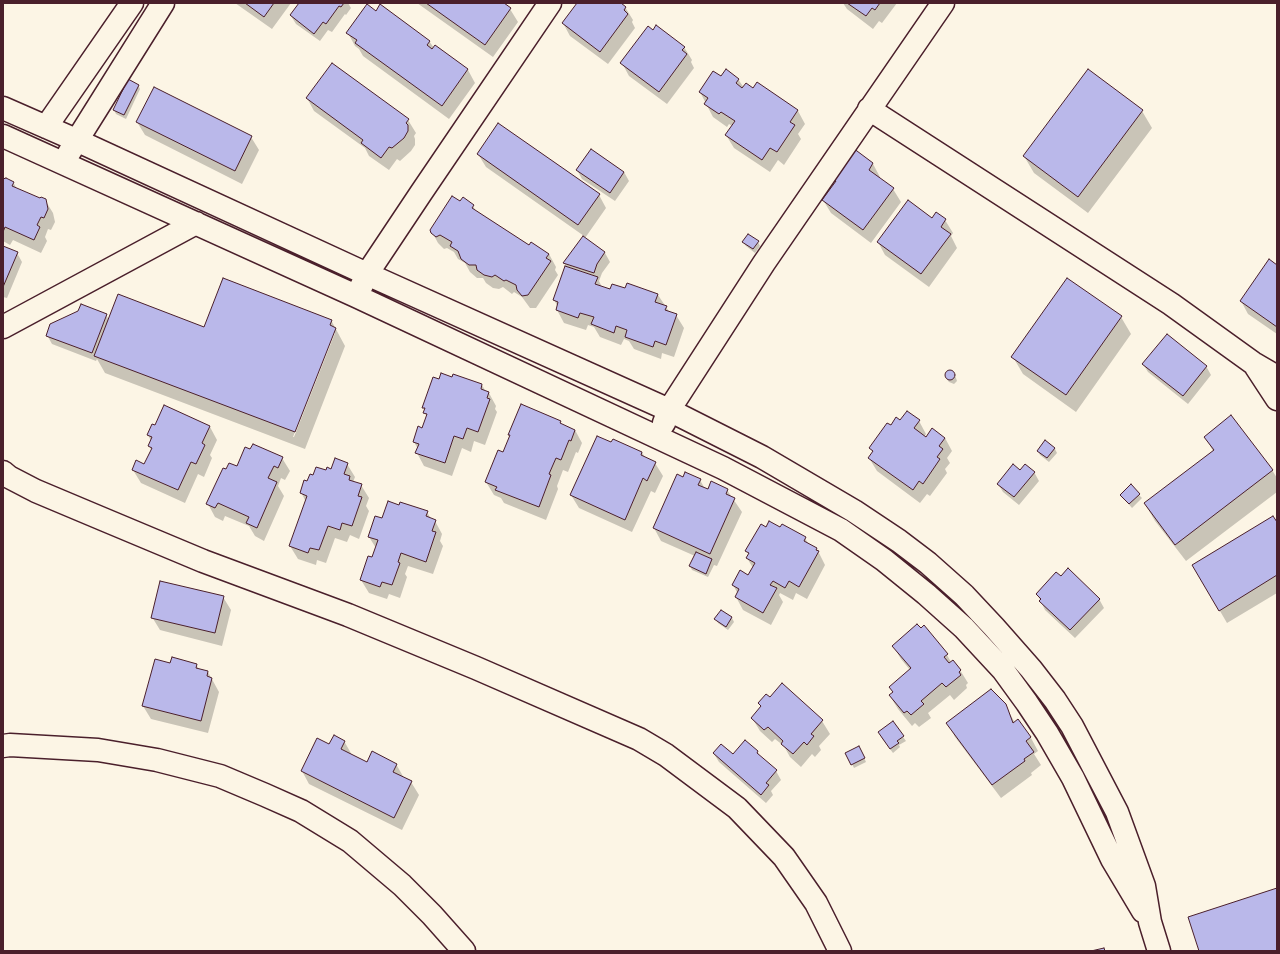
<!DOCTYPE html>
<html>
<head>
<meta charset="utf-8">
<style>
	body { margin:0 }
	#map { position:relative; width:1280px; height:954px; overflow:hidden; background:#fcf5e5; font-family:Itim,sans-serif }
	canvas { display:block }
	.frame { position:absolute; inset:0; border:4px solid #4a1f2b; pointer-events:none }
</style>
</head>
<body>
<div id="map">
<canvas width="1280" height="954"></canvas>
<div class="frame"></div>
</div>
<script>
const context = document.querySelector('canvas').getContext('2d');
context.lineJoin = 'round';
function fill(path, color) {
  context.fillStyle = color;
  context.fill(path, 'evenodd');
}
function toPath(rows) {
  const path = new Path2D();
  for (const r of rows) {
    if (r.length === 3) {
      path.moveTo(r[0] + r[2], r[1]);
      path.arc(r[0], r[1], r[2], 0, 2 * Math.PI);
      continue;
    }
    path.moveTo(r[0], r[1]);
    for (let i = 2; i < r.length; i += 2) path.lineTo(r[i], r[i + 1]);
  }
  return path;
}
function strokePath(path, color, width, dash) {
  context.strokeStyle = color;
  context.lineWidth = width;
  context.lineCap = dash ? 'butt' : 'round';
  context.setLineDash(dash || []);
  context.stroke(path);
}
fill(toPath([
	[235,3,291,3,272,29],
	[300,3,348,3,351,8,346,15,345,14,332,32,328,30,320,41,296,24,291,16],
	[417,3,502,3,510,9,518,22,493,57],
	[578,3,620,3,625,7,633,20,632,22,635,28,608,64,570,36,563,23],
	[843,3,897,3,882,23,879,21,873,29,847,9],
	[376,12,429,41,434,48,435,46,468,70,475,83,449,119,363,56,359,49,355,46,348,33],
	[653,31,684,47,692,60,691,62,694,68,667,104,629,76,622,63],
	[332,65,408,120,416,133,414,136,415,139,415,145,411,151,400,161,397,159,389,170,369,156,365,148,314,111,307,98],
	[721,78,738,79,744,88,753,89,798,111,805,124,798,134,801,139,784,165,778,160,770,172,734,148,726,135,732,126,729,124,727,127,713,117,700,92],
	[138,85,140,89,126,119,116,114,114,110],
	[1142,111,1152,128,1088,213,1034,173,1024,156],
	[137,122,251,137,259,150,242,184,145,135],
	[853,150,873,164,880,177,879,179,893,189,901,202,871,243,831,213,823,200,835,184,832,178],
	[478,154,599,195,606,208,585,238,605,253,610,262,602,273,599,281,602,287,611,290,625,290,627,284,658,295,670,313,676,315,684,328,674,357,662,353,661,359,634,349,629,341,624,339,621,345,600,337,594,327,588,325,586,330,564,323,557,310,558,307,554,300,566,266,564,263,584,236,486,167],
	[577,170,624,172,629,181,615,201,582,179],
	[3,180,13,182,17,189,40,200,45,200,53,213,55,222,51,230,48,229,45,237,47,241,41,253,13,240,10,245,3,241],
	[460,202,473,206,477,213,530,247,532,243,549,254,556,267,555,270,558,275,536,308,530,308,522,297,514,292,512,294,503,287,499,289,493,288,486,283,483,278,477,278,470,272,465,263,458,259,454,252,447,248,444,249,438,243,431,230],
	[932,219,945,220,953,233,951,236,957,248,929,287,885,255,878,242],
	[743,242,758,242,760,246,755,253,746,246],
	[3,247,17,253,22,262,7,298,3,297],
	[1277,266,1277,334,1248,314,1241,301],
	[106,315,109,320,205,329,331,320,345,346,305,449,105,373,97,359,96,361,52,344,47,335],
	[333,333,335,333,294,437,293,437],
	[1121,317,1131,334,1076,412,1023,374,1013,357],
	[1143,364,1206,366,1211,375,1188,404,1148,372],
	[949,371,952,371,956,378,957,381,954,384,949,382,946,378,946,373],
	[453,378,482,385,486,392,489,393,496,406,495,409,497,412,485,445,474,441,471,452,462,448,452,476,424,466,417,453,418,449,414,442,423,429,427,418,423,407,439,380],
	[1231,417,1272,470,1277,478,1277,492,1186,561,1155,521,1145,504,1213,451,1205,437],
	[560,421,562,425,575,430,582,443,578,453,576,452,568,472,563,470,557,486,558,489,546,520,504,503,501,498,494,495,486,482,504,453,511,437,509,434],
	[900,421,919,421,926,434,924,437,945,438,952,451,947,458,950,463,945,469,947,473,930,496,927,494,920,503,877,471,869,458,873,453,870,448,891,427],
	[210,427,217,440,210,455,212,458,204,477,198,474,185,503,141,483,133,470,145,465,152,451,149,446,151,441,148,435],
	[1045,441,1055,449,1057,453,1049,462,1040,455,1038,451],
	[612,443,642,452,645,458,655,463,663,476,655,493,651,491,632,532,579,508,571,495],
	[282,458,290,471,285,480,281,478,278,486,284,496,264,541,255,536,249,526,225,516,223,521,215,517,208,504,227,470],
	[347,464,355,477,353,482,361,485,369,498,366,506,369,511,359,539,350,535,347,542,335,538,326,563,317,560,316,565,298,559,290,546,306,502,301,492,314,476],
	[1020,472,1034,472,1039,481,1019,505,1003,492,998,484],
	[683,478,700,480,705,489,727,490,742,512,717,566,714,565,708,577,692,570,690,566,695,556,661,541,654,528],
	[1121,495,1139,495,1142,498,1132,508],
	[427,512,431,519,435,521,442,534,440,541,443,546,433,574,408,566,405,574,407,577,400,598,389,594,387,599,369,593,361,580,372,559,376,548,369,537,383,519],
	[1277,524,1277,593,1227,623,1193,565],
	[783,525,805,538,809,545,817,549,825,565,807,599,796,593,793,600,780,593,779,595,783,602,771,625,743,610,736,597,738,594,733,585,749,576,753,568,747,558,749,555,747,551,766,528,781,529],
	[1061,577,1099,599,1104,608,1075,638,1045,610,1037,594],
	[223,597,231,610,222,646,160,630,152,617],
	[732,618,734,622,728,630,718,623,716,619],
	[893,646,947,655,951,662,960,670,968,683,966,685,967,688,954,700,950,695,928,713,931,718,919,727,915,723,912,726,898,709,890,696,893,693,890,687,910,670,901,659],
	[171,664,196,664,199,670,208,672,219,692,208,733,151,719,143,706],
	[759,703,822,721,830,734,819,746,821,750,815,757,812,754,801,767,790,757,784,746,775,739,772,742,760,731,752,718,761,707],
	[1005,705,1015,723,1018,721,1031,738,1038,751,1034,754,1041,765,1031,773,1032,775,1001,798,955,737,948,724],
	[893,723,906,741,899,745,900,747,893,753,881,737],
	[344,741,352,755,367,763,396,764,404,778,411,782,419,795,402,830,309,784,302,771,330,745],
	[757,751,761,758,776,771,781,780,771,791,773,795,766,803,719,762,714,754,734,756],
	[861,751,866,762,854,768,852,764]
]), '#0003');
const building = toPath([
	[245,3,274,3,264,17,245,3],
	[299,3,344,3,341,7,339,6,326,24,323,22,314,34,290,15,299,3],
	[426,3,504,3,511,8,485,45,426,3],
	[577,3,621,3,626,7,624,10,628,14,600,52,562,23,577,3],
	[847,3,880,3,875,10,872,8,866,16,847,3],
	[367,4,376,11,380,4,430,41,427,45,432,49,435,45,468,69,442,106,355,43,357,40,346,33,367,4],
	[656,25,685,47,682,50,687,54,659,92,620,63,648,26,653,30,656,25],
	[332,63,409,119,406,123,408,125,408,131,404,138,392,148,389,147,381,158,361,143,363,140,306,98,332,63],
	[726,69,739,79,736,83,742,88,746,83,753,88,757,82,798,110,790,122,795,125,777,152,770,148,762,160,725,135,735,121,721,112,719,114,704,104,708,98,699,92,713,71,721,76,726,69],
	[1088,69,1143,110,1078,197,1023,156,1088,69],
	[128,79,139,85,124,115,113,110,128,79],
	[154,87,252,136,235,171,136,122,154,87],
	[498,123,600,194,578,225,477,154,498,123],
	[853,148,873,163,869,170,894,188,863,230,822,200,836,181,831,178,853,148],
	[591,149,624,172,610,193,576,170,591,149],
	[6,178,14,182,12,186,40,198,41,197,46,199,48,209,44,218,41,217,37,225,40,227,34,240,5,227,3,232,3,179,6,178],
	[452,196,460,201,463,197,474,205,472,208,529,245,531,242,549,254,546,258,551,261,528,295,522,296,517,290,516,285,506,280,504,281,495,275,492,277,484,275,477,270,476,265,469,265,461,259,458,251,450,246,452,242,440,235,436,237,431,233,430,230,452,196],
	[908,200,932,218,936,212,946,219,941,227,951,234,921,274,877,242,908,200],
	[748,234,759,241,753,249,742,242,748,234],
	[583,236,605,252,597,264,594,273,563,263,583,236],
	[3,246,18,252,3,287,3,246],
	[1269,259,1277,265,1277,327,1240,301,1269,259],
	[565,266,598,277,595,284,610,289,612,284,625,288,627,283,658,294,655,302,667,306,665,310,677,314,666,345,655,341,653,347,625,337,627,330,616,326,614,333,591,324,594,317,580,313,578,318,556,310,558,302,553,300,565,266],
	[223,278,332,320,330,325,336,328,295,432,94,356,118,294,204,327,223,278],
	[1067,278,1122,316,1066,395,1011,357,1067,278],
	[81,304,107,314,92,353,46,336,50,324,78,311,81,304],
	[1167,334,1207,366,1183,396,1142,364,1167,334],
	[950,375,5],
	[441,373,452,377,453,374,482,384,481,389,489,392,487,398,490,399,478,432,467,428,463,439,454,436,445,463,415,453,419,444,413,442,418,426,422,428,427,414,423,413,425,408,422,408,433,377,439,379,441,373],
	[521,404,561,421,560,423,575,430,571,441,569,440,561,460,556,458,549,474,551,475,539,507,495,490,497,487,485,482,498,450,503,452,510,435,508,435,521,404],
	[164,405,210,426,202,443,205,445,196,464,191,462,178,490,132,470,136,460,144,464,152,448,148,446,152,437,147,435,152,424,155,425,164,405],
	[907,411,920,420,914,428,926,437,932,428,945,438,939,446,943,449,937,457,940,459,923,484,919,481,913,490,868,458,873,451,869,448,887,423,891,425,896,417,900,420,907,411],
	[1231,415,1273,470,1175,545,1144,503,1214,450,1204,437,1231,415],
	[597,436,611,442,613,439,642,452,641,455,656,462,647,481,643,478,625,520,570,495,597,436],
	[1045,440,1055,448,1047,458,1037,451,1045,440],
	[253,444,283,457,278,468,274,466,268,478,277,482,257,528,246,523,249,517,218,503,215,508,206,504,223,468,226,469,229,463,237,466,245,447,250,449,253,444],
	[335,458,348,463,344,474,350,476,349,480,362,484,358,496,362,497,352,526,342,523,340,530,328,526,319,550,310,548,308,553,289,546,307,496,300,493,304,480,307,481,310,474,313,475,316,467,326,470,327,467,331,469,335,458],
	[1013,464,1020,470,1025,464,1035,472,1014,497,997,484,1013,464],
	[685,472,701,479,698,485,708,489,711,481,728,489,726,494,735,498,710,554,653,528,677,474,683,477,685,472],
	[1131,484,1140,494,1129,504,1120,495,1131,484],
	[388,501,399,505,400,502,428,511,426,516,436,520,432,531,436,532,426,562,401,553,398,562,400,563,392,585,382,582,380,587,360,580,368,556,372,557,378,540,368,537,375,516,382,518,388,501],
	[1273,516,1277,522,1277,575,1219,611,1192,565,1273,516],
	[769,521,780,527,782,524,806,537,804,541,817,548,816,550,819,551,799,587,789,581,785,588,773,581,770,585,777,588,763,613,735,597,739,589,732,585,740,570,748,575,755,563,746,558,749,553,745,551,761,524,766,527,769,521],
	[696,552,712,559,706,574,689,566,696,552],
	[1068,568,1100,599,1070,630,1039,601,1041,599,1036,594,1056,572,1061,576,1068,568],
	[160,581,224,596,215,633,151,618,160,581],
	[721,610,732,617,726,627,714,619,721,610],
	[917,624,921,628,924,625,948,654,944,657,949,663,953,660,961,670,959,672,961,675,946,687,942,683,921,701,924,704,911,715,907,711,904,713,889,695,893,692,889,687,911,668,892,646,917,624],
	[172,657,197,664,196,668,208,671,207,676,212,678,201,721,142,706,155,659,170,663,172,657],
	[782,683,823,720,811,734,814,736,807,745,804,742,793,754,781,744,783,741,768,727,764,730,751,718,761,706,758,703,766,694,770,697,782,683],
	[991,689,1006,704,1013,723,1018,719,1031,737,1026,741,1034,752,1024,759,1025,761,992,785,946,723,991,689],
	[893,721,904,736,897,741,899,743,890,749,878,732,893,721],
	[334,735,345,741,341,749,367,762,372,751,397,764,393,772,412,781,394,818,301,771,317,738,329,744,334,735],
	[745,740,758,751,757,753,777,770,766,783,769,785,761,795,713,753,721,744,733,754,745,740],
	[859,746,865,758,851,765,845,753,859,746],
	[1277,888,1277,951,1199,951,1188,917,1277,888],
	[1104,948,1105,951,1091,951,1104,948]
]);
fill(building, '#bab8ea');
strokePath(building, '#4a1f2b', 1);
const minor = toPath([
	[3,108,76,140,367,274,669,410,762,457,854,511,899,541,928,563,964,595,994,627,1031,669,1055,700,1072,726,1117,812,1144,886,1150,922,1159,951],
	[869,109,1171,304,1253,363,1277,377],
	[46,127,132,3],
	[3,136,356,296,723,468,841,530,884,560,926,594,964,628,1003,670,1027,703,1047,733,1073,778,1112,859,1143,911],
	[69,153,163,3],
	[361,287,367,274,421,193,550,3],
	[3,327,196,223],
	[1256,367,1277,399],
	[664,423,669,410,764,263,943,3],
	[3,472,9,477,36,491,105,520,203,561,348,615,476,668,639,739,666,755,737,808,784,857,816,903,840,951],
	[3,746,10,745,98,750,157,760,220,776,265,795,301,811,350,841,402,885,432,915,464,951]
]);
strokePath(minor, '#4a1f2b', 25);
strokePath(minor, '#fcf5e5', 22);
</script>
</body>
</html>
